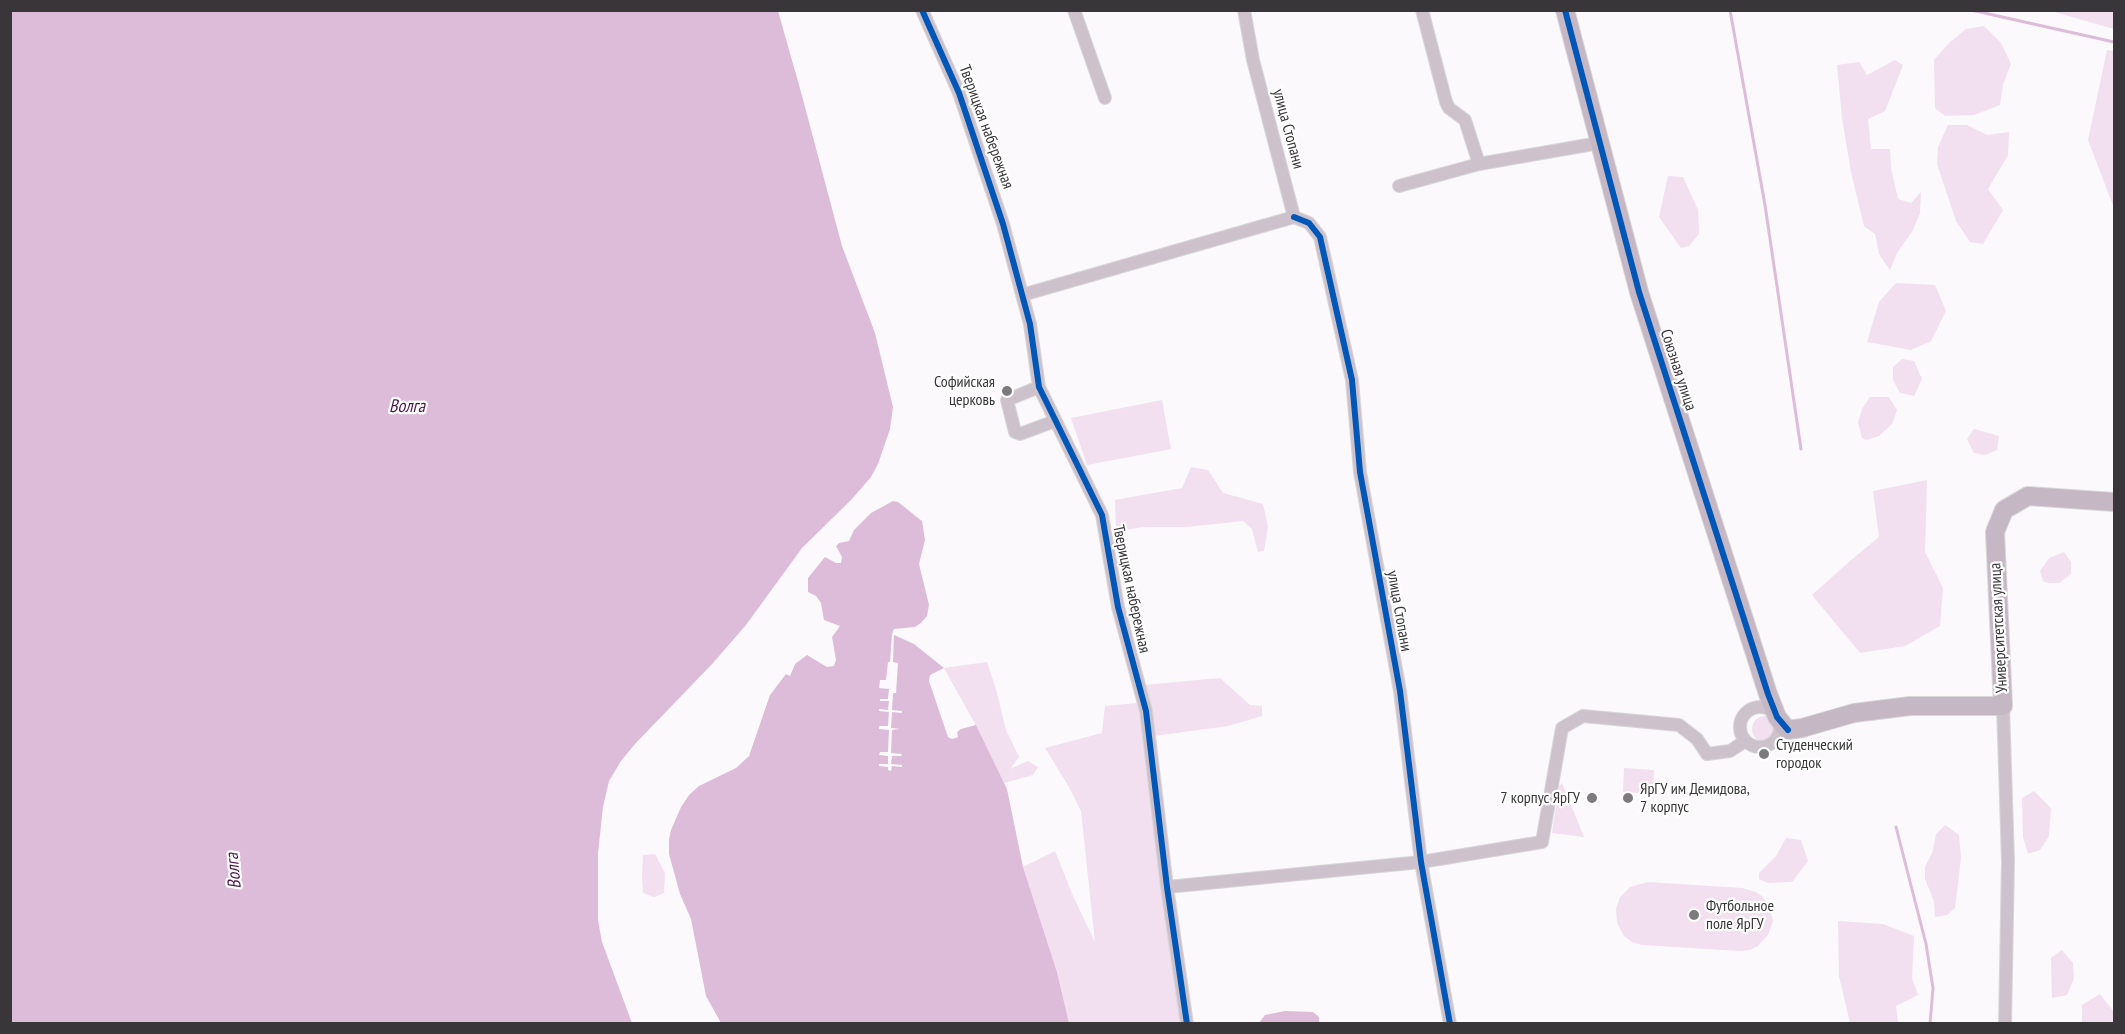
<!DOCTYPE html>
<html>
<head>
<meta charset="utf-8">
<style>
	body { margin:0 }
	#map { position:relative; width:2125px; height:1034px; overflow:hidden; background:#fbf9fb; font-family:"PT Sans Narrow",sans-serif }
	canvas { display:block }
	.frame { position:absolute; inset:0; border:12px solid #383638; pointer-events:none }
</style>
</head>
<body>
<div id="map">
<canvas width="2125" height="1034"></canvas>
<div class="frame"></div>
</div>
<script>
const context = document.querySelector('canvas').getContext('2d');
context.lineJoin = 'round';
function fill(path, color) {
  context.fillStyle = color;
  context.fill(path, 'evenodd');
}
function toPath(rows) {
  const path = new Path2D();
  for (const r of rows) {
    if (r.length === 3) {
      path.moveTo(r[0] + r[2], r[1]);
      path.arc(r[0], r[1], r[2], 0, 2 * Math.PI);
      continue;
    }
    path.moveTo(r[0], r[1]);
    for (let i = 2; i < r.length; i += 2) path.lineTo(r[i], r[i + 1]);
  }
  return path;
}
function strokePath(path, color, width, dash) {
  context.strokeStyle = color;
  context.lineWidth = width;
  context.lineCap = dash ? 'butt' : 'round';
  context.setLineDash(dash || []);
  context.stroke(path);
}
function drawText(font, color, halo, rows, align = 'center') {
  context.font = font + ' "PT Sans Narrow",sans-serif';
  context.lineWidth = 4.5;
  context.setLineDash([]);
  context.textBaseline = 'middle';
  context.strokeStyle = halo;
  context.fillStyle = color;
  for (const [text, x, y, turn = 0] of rows) {
    context.save();
    context.translate(x, y);
    context.rotate((+turn || 0) * Math.PI / 180);
    context.textAlign = isNaN(turn) ? turn : align;
    if (halo) context.strokeText(text, 0, 0);
    context.fillText(text, 0, 0);
    context.restore();
  }
}
fill(toPath([
	[2051,11,2114,11,2114,29],
	[1984,26,2001,43,2011,64,2003,84,2000,105,1974,115,1945,116,1935,108,1934,60,1949,43,1966,29],
	[2107,50,2114,51,2114,208,2088,140],
	[1895,60,1903,65,1885,111,1868,119,1871,149,1890,149,1891,168,1898,199,1911,203,1921,192,1920,213,1913,230,1897,253,1890,270,1879,254,1875,234,1864,226,1851,172,1842,118,1837,65,1859,62,1867,75],
	[1948,125,1967,125,1987,135,2009,132,2008,155,1988,189,2003,210,1983,244,1970,242,1956,221,1937,164,1938,147],
	[1668,176,1683,177,1698,210,1699,234,1689,246,1681,248,1659,217],
	[1896,283,1935,285,1946,311,1931,341,1911,350,1867,342,1879,302],
	[1902,359,1914,361,1922,379,1914,396,1900,393,1893,380,1893,367],
	[1870,397,1889,397,1897,410,1892,424,1879,436,1866,440,1862,438,1858,423,1862,409],
	[1162,400,1171,449,1087,465,1071,418],
	[1974,429,1999,436,1997,450,1985,455,1974,453,1967,439],
	[1191,467,1208,470,1223,493,1263,504,1268,527,1264,551,1258,552,1252,529,1243,521,1187,527,1143,527,1126,530,1116,530,1115,500,1182,488],
	[1927,480,1925,552,1943,588,1940,626,1905,646,1860,653,1812,595,1850,561,1879,537,1873,491],
	[2064,552,2071,562,2071,574,2059,583,2048,583,2043,581,2040,571,2049,558],
	[987,662,997,693,1006,730,1019,757,1010,769,1028,761,1038,767,1033,775,1004,783,976,725,944,668],
	[1220,678,1250,705,1262,706,1262,716,1228,726,1154,736,1144,685],
	[1138,703,1182,1023,1069,1023,1057,972,1023,867,1055,851,1073,896,1095,942,1081,811,1069,787,1045,748,1102,733,1105,706],
	[1765,729,13],
	[1624,768,1654,770,1653,794,1623,792],
	[1562,783,1584,837,1552,833,1559,786],
	[2034,791,2051,808,2049,836,2040,850,2028,854,2023,837,2022,798],
	[1945,825,1959,835,1961,858,1955,908,1947,915,1935,917,1934,901,1925,879,1925,867,1933,851,1936,834],
	[1786,838,1801,840,1808,861,1792,882,1768,883,1759,879,1759,873,1776,856],
	[655,854,665,873,664,893,654,897,643,893,642,877,643,855],
	[1648,882,1742,888,1756,892,1763,897,1770,909,1773,921,1768,935,1758,946,1750,950,1740,951,1642,945,1632,942,1624,936,1617,923,1616,909,1620,897,1630,887],
	[1838,921,1883,924,1914,936,1912,978,1918,995,1896,1006,1898,1023,1850,1023,1839,976],
	[2062,950,2073,963,2074,978,2067,995,2052,998,2051,958],
	[2100,994,2114,1012,2114,1023,2082,1023,2082,1005]
]), '#f2dff0');
fill(toPath([
	[10,11,778,11,801,92,842,246,875,333,893,407,890,429,878,464,871,477,852,499,802,548,746,625,713,663,635,744,621,761,609,781,603,807,598,853,598,920,602,942,632,1023,11,1023],
	[893,501,898,502,922,521,925,540,919,564,929,605,927,616,921,623,915,627,894,629,892,634,914,644,944,668,976,725,1007,789,1023,867,1057,972,1069,1023,721,1023,706,996,691,919,680,894,669,854,669,840,671,830,681,807,689,795,699,786,736,768,749,756,770,695,786,674,790,676,795,664,807,655,827,667,834,666,836,660,832,637,840,626,824,620,821,603,816,596,808,592,808,578,825,557,836,563,841,563,842,557,836,546,839,543,849,541,854,530,871,513],
	[1285,1011,1313,1012,1319,1017,1319,1023,1259,1023,1265,1015]
]), '#ddbcda');
fill(toPath([
	[892,634,894,634,893,662,898,663,896,693,893,693,892,710,902,711,902,713,892,712,891,728,900,729,892,730,891,753,902,754,901,756,892,756,891,764,902,765,902,767,892,766,891,771,888,770,888,767,879,766,879,764,888,764,888,756,879,755,880,752,888,752,889,730,879,729,879,726,888,726,889,712,879,711,879,709,888,710,889,701,880,701,880,699,888,699,889,689,879,688,880,680,886,680,888,662,890,662],
	[944,668,976,725,961,729,957,732,958,737,952,739,948,737,929,681,930,675]
]), '#fbf9fb');
strokePath(toPath([
	[1730,10,1765,205,1801,449],
	[1971,10,2114,42],
	[1896,827,1926,944,1933,988,1930,1024]
]), '#ddbcda', 3);
const street = toPath([
	[922,10,959,93,1003,224,1030,324,1039,387,1102,515,1118,607,1146,711,1167,887,1187,1024],
	[1074,10,1105,98],
	[1244,10,1253,60,1294,217],
	[1422,10,1446,102,1449,108,1465,120,1479,164],
	[1399,186,1479,164,1599,143],
	[1294,217,1309,223,1320,237,1352,380,1360,472,1400,691,1421,862,1450,1024],
	[1022,295,1294,217],
	[1039,387,1007,400,1015,432,1020,434,1055,421],
	[2003,706,2008,861,2005,1024],
	[1760,727,20],
	[1167,887,1421,862,1542,842,1562,728,1583,716,1679,725,1697,739,1707,754,1730,751,1745,741]
]);
const secondary = toPath([
	[1565,10,1639,292,1768,694,1777,717,1785,727,1788,730,1802,728,1854,713,1910,706,2003,706,1995,532,2004,510,2028,496,2114,502]
]);
strokePath(street, '#d8d6d8', 14);
strokePath(secondary, '#d8d6d8', 20);
strokePath(street, '#cdc2cc', 12);
strokePath(secondary, '#c5b7c3', 18);
strokePath(toPath([
	[922,10,959,93,1003,224,1030,324,1039,387,1102,515,1118,607,1146,711,1167,887,1187,1024],
	[1565,10,1639,292,1768,694,1777,717,1788,730],
	[1294,217,1309,223,1320,237,1352,380,1360,472,1400,691,1421,862,1450,1024]
]), '#0057b8', 6);
for (const [x, y, r, color] of [
	[1007,391,6,"#7c7a7c"],
	[1764,754,6,"#7c7a7c"],
	[1592,798,6,"#7c7a7c"],
	[1628,798,6,"#7c7a7c"],
	[1694,915,6,"#7c7a7c"]
]) {
  const dot = new Path2D();
  dot.arc(x, y, r, 0, 2 * Math.PI);
  context.fillStyle = color;
  context.fill(dot);
  strokePath(dot, '#fff', 2);
}
drawText('16px', '#383638', '#fff', [
	["Тверицкая набережная",986,127,70],
	["улица Стопани",1288,129,75],
	["Союзная улица",1678,370,72],
	["Тверицкая набережная",1131,589,78],
	["улица Стопани",1399,611,80],
	["Университетская улица",1999,628,-93]
]);
drawText('16px', '#383638', '#fff', [
	["Софийская",995,382,"right"],
	["церковь",995,400,"right"],
	["Студенческий",1776,745],
	["городок",1776,763],
	["ЯрГУ им Демидова,",1640,789],
	["7 корпус",1640,807],
	["7 корпус ЯрГУ",1580,798,"right"],
	["Футбольное",1706,906],
	["поле ЯрГУ",1706,924]
], 'left');
drawText('italic 18px', '#4e174c', '#fff', [
	["Волга",407,407],
	["Волга",234,871,-95]
]);
</script>
</body>
</html>
